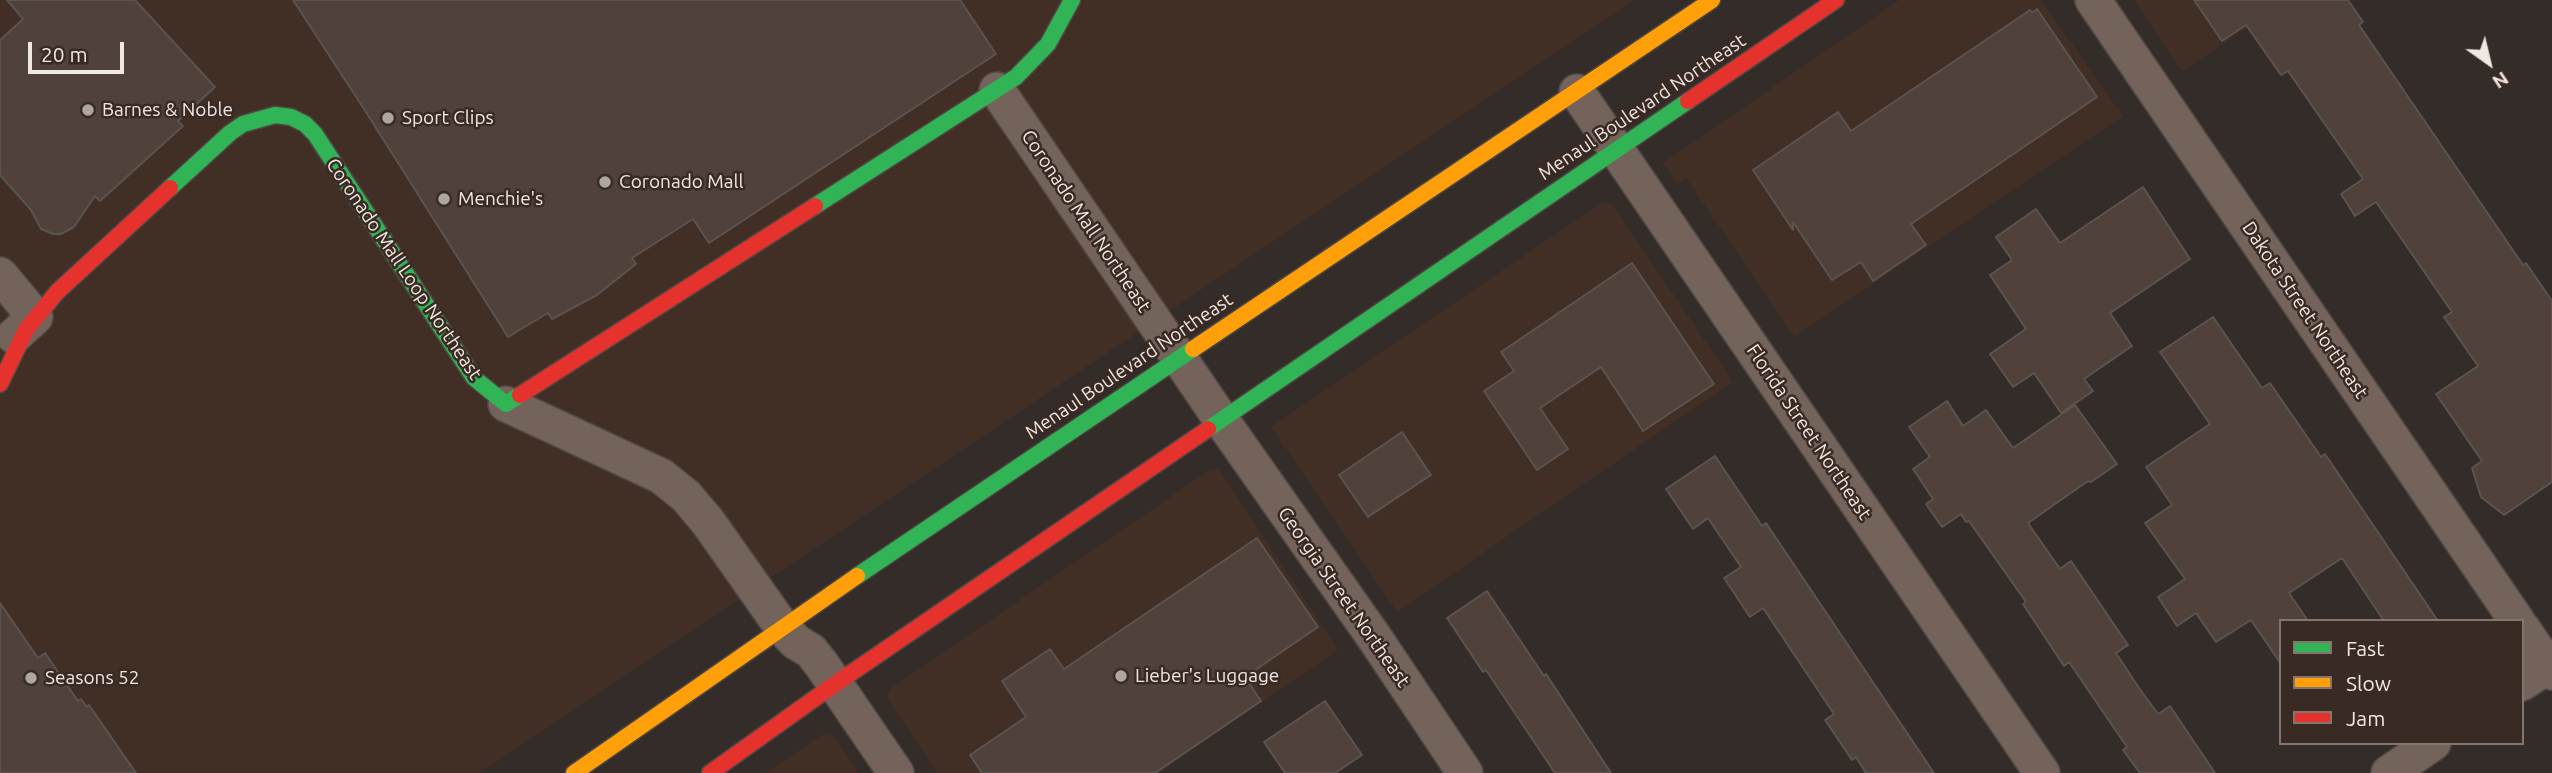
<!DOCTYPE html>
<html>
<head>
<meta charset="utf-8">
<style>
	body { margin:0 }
	#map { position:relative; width:2552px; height:773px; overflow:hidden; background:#342c28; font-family:Ubuntu,sans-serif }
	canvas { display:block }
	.legend { position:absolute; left:2279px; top:619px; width:245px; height:126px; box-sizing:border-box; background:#392a23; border:2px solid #83766f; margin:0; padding:9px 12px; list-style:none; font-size:21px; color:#f1e7e2 }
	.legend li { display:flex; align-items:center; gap:14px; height:35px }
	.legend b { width:35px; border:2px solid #83766f }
	.north { position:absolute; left:2454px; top:28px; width:70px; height:70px; -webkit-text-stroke:5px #392a23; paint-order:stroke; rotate:146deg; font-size:19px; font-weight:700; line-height:28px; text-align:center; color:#f1e7e2 }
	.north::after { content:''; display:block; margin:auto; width:24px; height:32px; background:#f1e7e2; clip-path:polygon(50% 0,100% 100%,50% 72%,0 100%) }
	.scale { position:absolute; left:28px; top:42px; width:96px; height:32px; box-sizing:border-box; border:4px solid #f1e7e2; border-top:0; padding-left:9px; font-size:21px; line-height:24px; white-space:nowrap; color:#f1e7e2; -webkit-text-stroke:5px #392a23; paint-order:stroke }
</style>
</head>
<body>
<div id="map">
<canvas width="2552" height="773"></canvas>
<ul class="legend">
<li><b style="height:9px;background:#30b455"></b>Fast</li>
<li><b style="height:9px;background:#ff9f0a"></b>Slow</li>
<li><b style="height:9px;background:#e5322d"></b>Jam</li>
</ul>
<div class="north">N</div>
<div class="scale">20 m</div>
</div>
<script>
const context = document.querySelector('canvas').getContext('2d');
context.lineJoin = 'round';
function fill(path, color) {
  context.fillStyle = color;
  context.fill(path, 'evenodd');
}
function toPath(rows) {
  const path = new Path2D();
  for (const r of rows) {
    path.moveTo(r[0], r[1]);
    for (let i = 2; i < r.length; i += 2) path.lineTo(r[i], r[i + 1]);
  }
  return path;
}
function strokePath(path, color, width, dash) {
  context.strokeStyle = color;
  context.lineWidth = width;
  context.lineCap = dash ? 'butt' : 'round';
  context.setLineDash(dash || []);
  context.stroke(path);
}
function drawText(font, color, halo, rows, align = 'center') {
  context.font = font + ' Ubuntu,sans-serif';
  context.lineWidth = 5;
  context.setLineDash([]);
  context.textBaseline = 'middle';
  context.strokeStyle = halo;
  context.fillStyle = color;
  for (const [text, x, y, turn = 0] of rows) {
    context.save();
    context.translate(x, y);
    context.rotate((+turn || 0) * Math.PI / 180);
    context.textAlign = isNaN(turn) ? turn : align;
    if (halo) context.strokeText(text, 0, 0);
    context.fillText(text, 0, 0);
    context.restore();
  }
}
fill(toPath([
	[0,0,1634,0,480,773,0,773],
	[1899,0,2041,0,2123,116,1794,337,1686,178,1678,185,1663,163],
	[2134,0,2288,0,2182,72],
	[1603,202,1613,205,1733,382,1397,612,1271,427],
	[1216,469,1221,472,1338,650,1159,773,937,773,890,703,887,695,891,688,1208,471],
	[828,733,835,737,859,773,766,773,821,735]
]), '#412e24');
const building = toPath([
	[7,0,135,0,215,87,178,121,183,126,100,201,95,196,74,227,61,234,53,234,41,229,31,210,0,175,0,40,23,19,7,0],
	[293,0,960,0,996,54,709,243,693,219,632,258,636,264,597,295,552,319,548,313,508,337,364,109,293,0],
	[2194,0,2348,0,2363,22,2359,25,2523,265,2526,263,2552,301,2552,482,2504,515,2481,497,2472,468,2482,461,2436,394,2478,366,2444,317,2452,312,2376,202,2355,216,2341,194,2363,179,2288,71,2281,75,2246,25,2222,41,2194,0],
	[2037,9,2097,97,1911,224,1926,245,1873,281,1861,262,1832,280,1793,222,1793,230,1753,170,1838,112,1851,131,2030,10,2032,13,2037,9],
	[2143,187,2190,259,2110,313,2132,346,2084,379,2093,391,2061,413,2034,373,2013,387,1990,354,2026,329,1990,275,2012,260,1996,237,2036,209,2060,243,2143,187],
	[1632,263,1714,384,1643,431,1601,367,1540,408,1568,449,1537,470,1484,391,1514,371,1501,352,1632,263],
	[2213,317,2262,388,2270,383,2321,457,2325,454,2438,621,2384,621,2342,558,2289,593,2308,621,2281,621,2281,664,2251,620,2216,642,2196,613,2177,626,2158,597,2185,579,2145,523,2172,505,2146,467,2210,424,2160,352,2213,317],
	[1947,401,1963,426,1986,410,2013,448,2075,405,2117,464,2091,482,2088,481,2028,523,2060,569,2071,561,2128,645,2116,653,2139,688,2158,714,2170,706,2215,773,2140,773,2123,750,2127,747,2069,662,2064,666,2023,604,2026,602,1969,521,1966,522,1961,514,1942,527,1926,504,1933,499,1913,469,1930,457,1909,427,1947,401],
	[1402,432,1431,475,1368,517,1339,475,1402,432],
	[1715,456,1762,526,1766,523,1934,773,1866,773,1856,757,1852,760,1825,720,1834,714,1763,608,1750,617,1724,578,1741,567,1708,518,1693,529,1666,489,1715,456],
	[1257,538,1318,627,1245,677,1261,701,1155,773,982,773,970,755,1026,717,1002,681,1050,649,1064,669,1257,538],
	[1487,591,1544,676,1546,674,1611,773,1555,773,1486,670,1483,672,1447,618,1487,591],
	[0,603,38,658,45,653,78,701,81,699,87,707,89,705,136,773,0,773,0,603],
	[1325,701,1362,755,1335,773,1285,773,1264,742,1325,701]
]);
fill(building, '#50423a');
strokePath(building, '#5a534f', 2);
const street = toPath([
	[2093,0,2517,621],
	[997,90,1222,421,1374,637,1465,773],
	[1577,92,2042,773],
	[0,275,35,317,14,336],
	[506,404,661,476,686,496,708,522,782,627,796,642,811,651,822,665,896,773],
	[2522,628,2552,672],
	[2522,683,2552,663],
	[2389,773,2433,743]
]);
const fast = toPath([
	[170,188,230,133,243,124,275,115,291,117,305,124,315,134,474,378,506,404,520,395],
	[815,206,1016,77,1048,44,1072,0],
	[1208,429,1688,101],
	[857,576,1193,349]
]);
const slow = toPath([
	[1193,349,1712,0],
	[574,773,857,576]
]);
const jam = toPath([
	[1688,101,1836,0],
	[0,384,26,330,57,292,170,188],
	[520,395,815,206],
	[710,773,835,684,1208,429]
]);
strokePath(street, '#4e4743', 38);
strokePath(fast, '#4e4743', 19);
strokePath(slow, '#4e4743', 19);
strokePath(jam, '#4e4743', 19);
strokePath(street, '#74635a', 35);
strokePath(fast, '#30b455', 16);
strokePath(slow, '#ff9f0a', 16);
strokePath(jam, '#e5322d', 16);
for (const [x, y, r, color] of [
	[88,110,7,"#afa6a1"],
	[388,118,7,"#afa6a1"],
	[605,182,7,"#afa6a1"],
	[444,199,7,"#afa6a1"],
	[1121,676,7,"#afa6a1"],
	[31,678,7,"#afa6a1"]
]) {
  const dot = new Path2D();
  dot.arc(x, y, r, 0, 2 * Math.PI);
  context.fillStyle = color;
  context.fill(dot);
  strokePath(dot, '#392a23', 2.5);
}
drawText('19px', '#f1e7e2', '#392a23', [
	["Menaul Boulevard Northeast",1642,107,-34],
	["Coronado Mall Northeast",1086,221,56],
	["Coronado Mall Loop Northeast",404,269,56],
	["Dakota Street Northeast",2305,310,56],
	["Menaul Boulevard Northeast",1129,366,-34],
	["Florida Street Northeast",1809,432,56],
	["Georgia Street Northeast",1344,597,55]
]);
drawText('19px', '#f1e7e2', '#392a23', [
	["Barnes & Noble",102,110],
	["Sport Clips",402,118],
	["Coronado Mall",619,182],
	["Menchie's",458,199],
	["Lieber's Luggage",1135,676],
	["Seasons 52",45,678]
], 'left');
</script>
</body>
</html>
